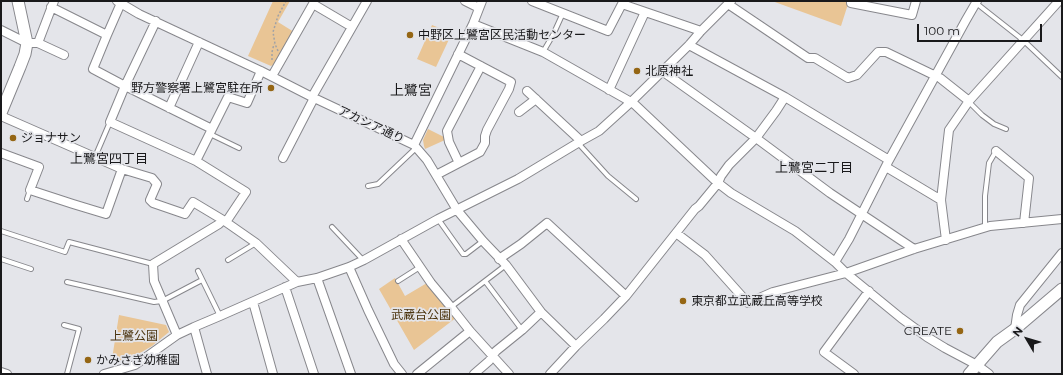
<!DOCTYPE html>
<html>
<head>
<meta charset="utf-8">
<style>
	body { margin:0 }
	#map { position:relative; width:1063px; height:375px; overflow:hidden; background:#e4e5ea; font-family:Montserrat,sans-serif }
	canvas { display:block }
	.frame { position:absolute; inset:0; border:2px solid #19191b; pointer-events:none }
	.north { position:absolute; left:1007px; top:319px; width:40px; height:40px; -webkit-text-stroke:3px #e4e5ea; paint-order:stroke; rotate:308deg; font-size:11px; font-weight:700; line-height:16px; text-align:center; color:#19191b }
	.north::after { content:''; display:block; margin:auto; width:14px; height:18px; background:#19191b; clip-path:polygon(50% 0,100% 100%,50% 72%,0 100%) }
	.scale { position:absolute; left:917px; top:24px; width:125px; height:18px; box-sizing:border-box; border:2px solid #19191b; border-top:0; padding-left:5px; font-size:12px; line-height:14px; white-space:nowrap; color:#19191b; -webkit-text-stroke:3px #e4e5ea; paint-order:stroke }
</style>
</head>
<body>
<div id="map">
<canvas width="1063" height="375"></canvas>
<div class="frame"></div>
<div class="north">N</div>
<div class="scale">100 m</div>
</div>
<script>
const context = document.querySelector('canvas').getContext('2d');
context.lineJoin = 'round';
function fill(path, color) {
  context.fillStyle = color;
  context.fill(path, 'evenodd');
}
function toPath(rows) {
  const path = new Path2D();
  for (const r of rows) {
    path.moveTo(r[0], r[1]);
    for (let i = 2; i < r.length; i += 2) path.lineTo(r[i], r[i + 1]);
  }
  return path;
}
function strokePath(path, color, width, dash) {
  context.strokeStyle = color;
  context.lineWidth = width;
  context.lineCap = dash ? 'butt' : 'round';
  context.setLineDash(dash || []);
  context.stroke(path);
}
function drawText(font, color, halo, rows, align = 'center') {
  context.font = font + ' Montserrat,"Noto Sans JP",sans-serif';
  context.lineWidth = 3.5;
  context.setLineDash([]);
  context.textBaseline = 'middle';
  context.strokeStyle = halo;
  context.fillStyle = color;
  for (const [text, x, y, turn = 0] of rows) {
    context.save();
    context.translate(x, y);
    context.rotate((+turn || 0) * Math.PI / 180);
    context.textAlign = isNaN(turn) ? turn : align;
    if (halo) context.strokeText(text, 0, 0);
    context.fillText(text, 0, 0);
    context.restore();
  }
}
fill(toPath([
	[273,1,290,1,278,22,294,32,274,64,271,66,248,56],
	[772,1,849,1,841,26],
	[432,25,452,33,436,67,417,59],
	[428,129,444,137,445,140,425,149,424,146,423,140],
	[395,278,405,296,427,283,457,317,414,350,379,289],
	[119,315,166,325,169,332,152,346,135,356,124,362,111,365]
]), '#e9c595');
const service = toPath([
	[976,3,1023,40,1062,77],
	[543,52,553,35,563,13],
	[969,102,982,115,994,124,1006,129],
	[210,134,239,148],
	[578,143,608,176,636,199],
	[95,157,110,122],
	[368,186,378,184,416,148],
	[27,199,30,190],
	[438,219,463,254,466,254,483,241],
	[332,227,363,260],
	[985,227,985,196,989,163,996,151],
	[1,231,65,252,69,242,153,264],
	[1,259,31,269],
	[228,260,256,243],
	[198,271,220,316],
	[398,281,420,267],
	[485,281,522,330],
	[67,282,154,302,162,301,202,280],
	[451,307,506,265],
	[64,325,79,329,67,374]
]);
const minor = toPath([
	[117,1,139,14,261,71,312,97,414,145,427,160,457,210,483,241,506,265,541,312,576,346],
	[465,1,479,8],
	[532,1,608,31,622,4,701,31],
	[851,1,851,3,912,15,916,1],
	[121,3,107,35,93,69,125,86,212,129],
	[728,4,808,58,815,58,848,78,857,75,878,52,886,52,940,78,969,101],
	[51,7,107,35],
	[156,21,125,86,110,122,196,161,246,192,226,222],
	[473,24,543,52,631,102],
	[1,30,27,43,38,43,54,1],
	[38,43,64,55],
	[689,45,785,97,889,160],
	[662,71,756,138,830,193,914,249],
	[272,76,313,4,352,27],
	[609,90,645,12],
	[527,91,581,141],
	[312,97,367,1],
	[631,101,718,183,731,193,795,231,835,262,846,273,901,318,927,337,945,348,977,365,989,374],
	[169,108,199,42],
	[519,112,536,99],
	[1,116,122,169,152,178,157,184,150,200,153,203,185,214,193,202,223,220,256,243,297,282],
	[414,145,473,24,482,1],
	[996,151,1029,178,1024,223],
	[1,153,39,167,30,190,73,204,106,214,122,169],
	[283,158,314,98],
	[196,161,228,97,247,103,261,71],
	[459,163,449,142,447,131,449,127,481,66],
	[886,167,941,200],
	[436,175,480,152,485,143,485,136,487,130,509,89,511,82,458,54],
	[676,233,705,255,748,303,773,292,846,273,914,249,990,226,1062,219],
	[401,239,431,283,451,307,470,331,509,374],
	[946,240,941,200,949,130,969,101,1059,1],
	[499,259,521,244,547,223,626,296],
	[835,262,849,239,889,160,966,20,977,1],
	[349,267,368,310,394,364,402,374],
	[317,278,351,374],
	[285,287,314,374],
	[253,302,273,374],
	[194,327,207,374],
	[1015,329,1017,315,1020,305,1062,253],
	[177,335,154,281,153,264,219,224,223,220],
	[1,372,7,374],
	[104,374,135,365,177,335,194,327,220,316,297,282,317,278,349,267,364,260,438,219,518,179,581,141,599,131,631,102,689,45,701,31,731,1],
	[417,374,470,331],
	[474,374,489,361,496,351,522,330,541,312],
	[550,374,576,346,604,319,626,296,695,209,699,206,718,183,721,176,729,165,756,138,776,111,785,97],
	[854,374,824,352,869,291]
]);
const secondary = toPath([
	[1,113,20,67,25,54,27,43,18,1],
	[969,374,997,342,1015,329,1062,289]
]);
strokePath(service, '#87878c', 6);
strokePath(minor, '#87878c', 10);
strokePath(secondary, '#87878c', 13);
strokePath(toPath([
	[278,51,275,44,273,32,278,16,286,1],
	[272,60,272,52,274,44]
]), '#a0a1a5', 1.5, [2, 2]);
strokePath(service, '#fff', 4);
strokePath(minor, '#fff', 8);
strokePath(secondary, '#fff', 11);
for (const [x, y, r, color] of [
	[410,35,4,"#956614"],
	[637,71,4,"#956614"],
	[271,88,4,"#956614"],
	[13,138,4,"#956614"],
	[683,301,4,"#956614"],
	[960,331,4,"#956614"],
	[88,360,4,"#956614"]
]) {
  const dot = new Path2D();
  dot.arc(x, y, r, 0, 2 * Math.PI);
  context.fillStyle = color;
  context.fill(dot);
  strokePath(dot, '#e4e5ea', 1.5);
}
drawText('12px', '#19191b', '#e4e5ea', [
	["中野区上鷺宮区民活動センター",418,35],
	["北原神社",645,71],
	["野方警察署上鷺宮駐在所",263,88,"right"],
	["ジョナサン",21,138],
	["東京都立武蔵丘高等学校",691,301],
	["CREATE",952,331,"right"],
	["かみさぎ幼稚園",96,360]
], 'left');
drawText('12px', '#19191b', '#e4e5ea', [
	["アカシア通り",371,125,25]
]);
drawText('12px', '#4c350f', '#e4e5ea', [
	["武蔵台公園",421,315],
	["上鷺公園",134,336]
]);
drawText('13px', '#19191b', '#e4e5ea', [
	["上鷺宮四丁目",109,159],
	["上鷺宮二丁目",814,168]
]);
drawText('14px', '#19191b', '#e4e5ea', [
	["上鷺宮",411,91]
]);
</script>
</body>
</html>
